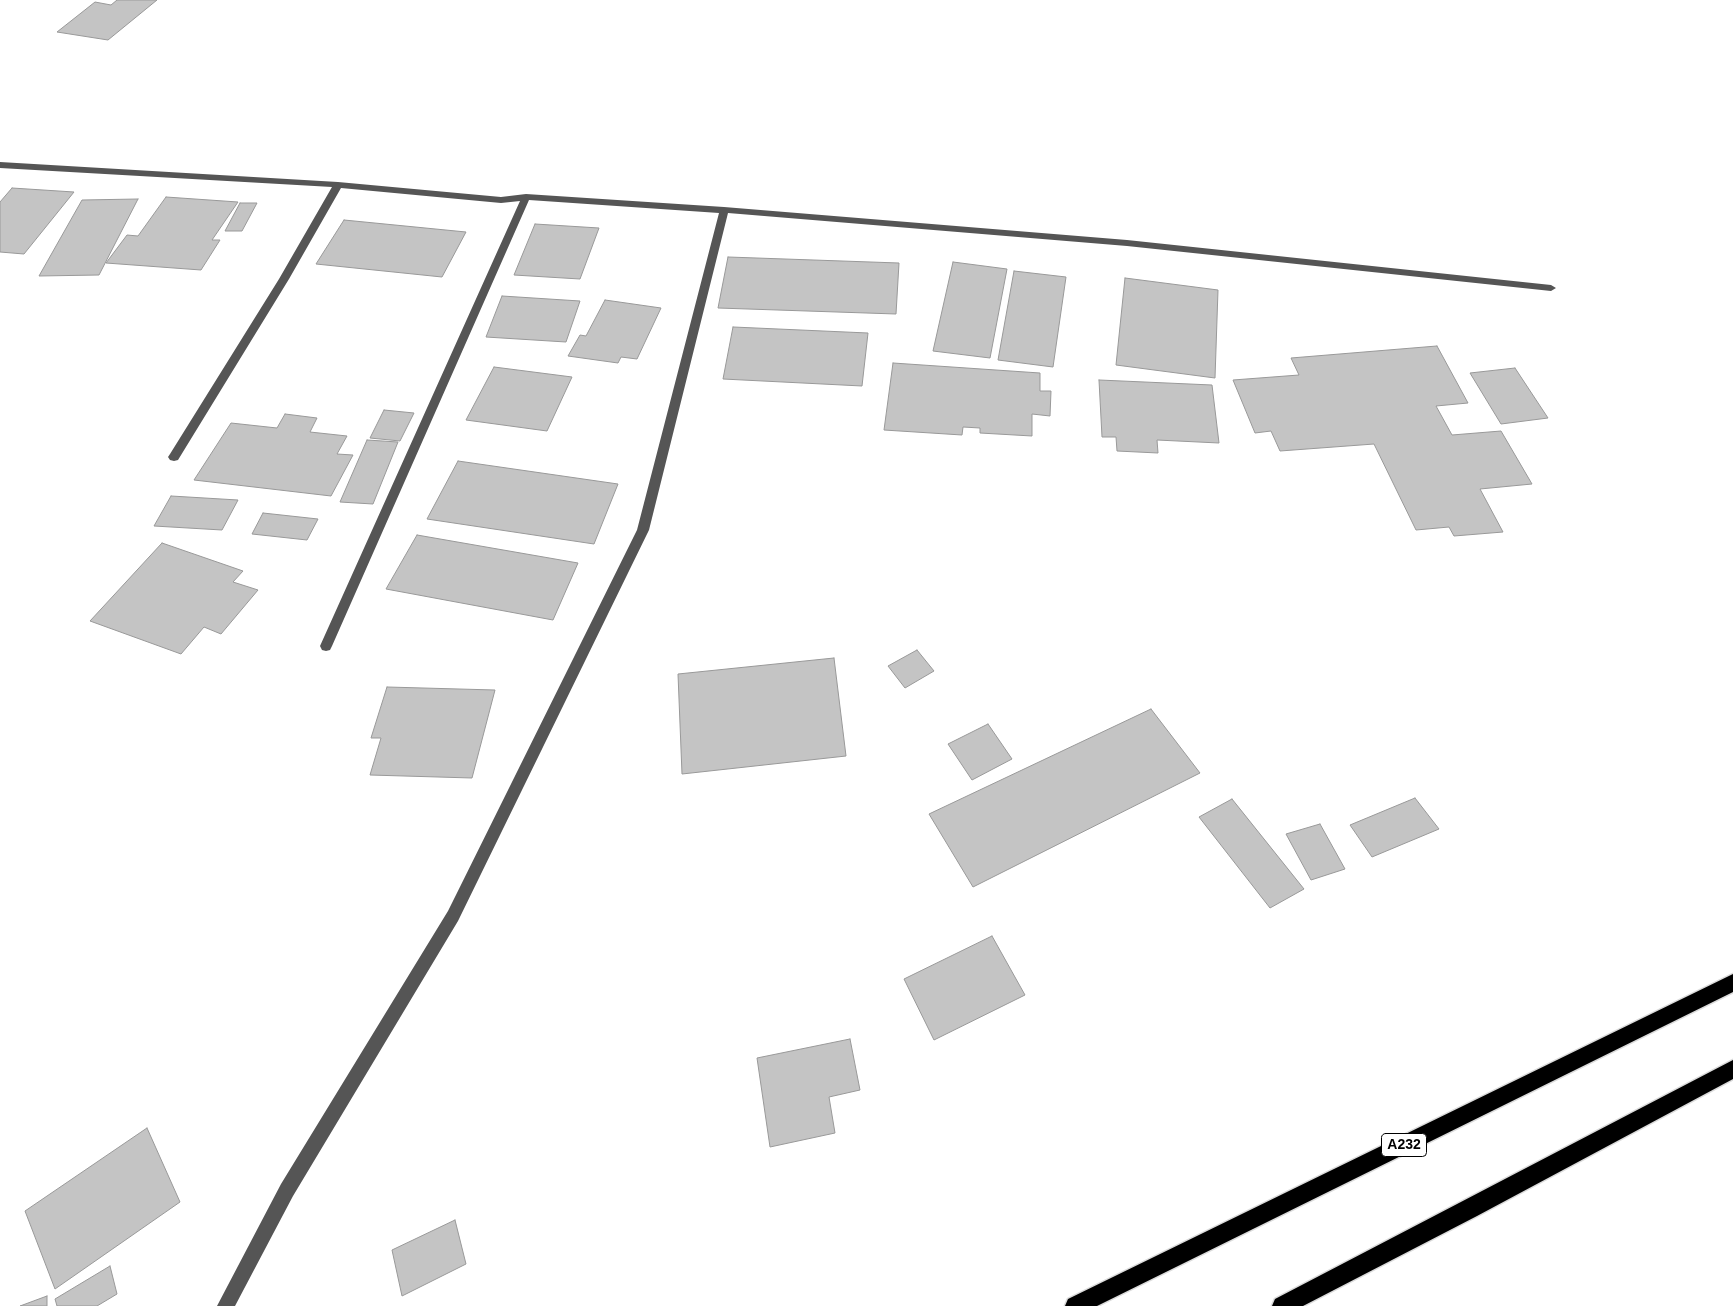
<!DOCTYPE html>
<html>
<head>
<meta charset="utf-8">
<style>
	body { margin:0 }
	canvas { display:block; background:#fff }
</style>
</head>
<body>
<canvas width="1733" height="1306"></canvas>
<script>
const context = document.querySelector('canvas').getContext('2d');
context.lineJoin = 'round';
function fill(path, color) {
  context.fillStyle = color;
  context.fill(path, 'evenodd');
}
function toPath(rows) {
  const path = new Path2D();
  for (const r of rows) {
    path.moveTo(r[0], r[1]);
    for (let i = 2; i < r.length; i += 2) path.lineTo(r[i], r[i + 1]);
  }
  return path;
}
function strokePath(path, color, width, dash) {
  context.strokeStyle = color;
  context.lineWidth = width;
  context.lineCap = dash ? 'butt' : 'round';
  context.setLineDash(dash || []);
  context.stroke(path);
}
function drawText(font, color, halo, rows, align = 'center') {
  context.font = font + ' Arial,sans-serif';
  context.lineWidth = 4.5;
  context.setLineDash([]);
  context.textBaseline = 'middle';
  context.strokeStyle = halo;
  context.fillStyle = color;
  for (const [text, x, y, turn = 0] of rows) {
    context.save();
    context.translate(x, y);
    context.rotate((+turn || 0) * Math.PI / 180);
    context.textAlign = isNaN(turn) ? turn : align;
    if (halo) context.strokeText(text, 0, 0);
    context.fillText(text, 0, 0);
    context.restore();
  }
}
const building = toPath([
	[117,0,157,0,108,40,57,32,95,2,111,5,117,0],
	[12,188,74,192,24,254,0,252,0,202,12,188],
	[166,197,238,202,212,240,220,240,201,270,106,263,127,235,138,236,166,197],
	[138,199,99,275,39,276,82,200,138,199],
	[240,203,257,203,242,231,225,231,240,203],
	[344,220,466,232,442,277,316,264,344,220],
	[535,224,599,228,580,279,514,275,535,224],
	[728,257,899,263,896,314,718,308,728,257],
	[953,262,1007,269,990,358,933,351,953,262],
	[1014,271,1066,277,1053,367,998,360,1014,271],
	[1125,278,1218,290,1215,378,1116,365,1125,278],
	[502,296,580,301,566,342,486,337,502,296],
	[605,300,661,308,637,359,621,357,618,363,568,356,580,335,586,336,605,300],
	[733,327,868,333,862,386,723,379,733,327],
	[1437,346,1468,403,1436,406,1452,435,1501,431,1532,484,1480,489,1503,532,1454,536,1449,527,1416,530,1374,444,1280,451,1271,431,1255,433,1233,380,1299,375,1291,358,1437,346],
	[893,363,1040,373,1040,391,1051,391,1050,416,1032,414,1032,436,980,433,980,428,963,427,962,435,884,430,893,363],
	[494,367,572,377,547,431,466,420,494,367],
	[1515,368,1548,418,1501,424,1470,373,1515,368],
	[1099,380,1212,385,1219,443,1157,440,1158,453,1117,451,1116,437,1102,437,1099,380],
	[384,410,414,413,400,441,370,438,384,410],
	[285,414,317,418,310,432,347,436,337,454,353,455,331,496,194,480,231,423,277,428,285,414],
	[367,440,398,442,373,504,340,502,367,440],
	[458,461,618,484,594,544,427,519,458,461],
	[171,496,238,500,222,530,154,526,171,496],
	[263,513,318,519,307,540,252,534,263,513],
	[417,535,578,563,553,620,386,589,417,535],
	[162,543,243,571,233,582,258,590,221,634,204,627,181,654,90,621,162,543],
	[917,650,934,671,905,688,888,666,917,650],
	[834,658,846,756,682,774,678,674,834,658],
	[387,687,495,690,472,778,370,775,381,738,371,738,387,687],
	[1151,709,1200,773,973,887,929,814,1151,709],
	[988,724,1012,759,972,780,948,744,988,724],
	[1415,798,1439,829,1372,857,1350,825,1415,798],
	[1232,799,1304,889,1270,908,1199,817,1232,799],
	[1320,824,1345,869,1311,880,1286,834,1320,824],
	[992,936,1025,995,934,1040,904,979,992,936],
	[850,1039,860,1090,829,1097,835,1133,770,1147,757,1058,850,1039],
	[147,1128,180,1202,55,1289,25,1211,147,1128],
	[455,1220,466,1264,402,1296,392,1250,455,1220],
	[110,1266,117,1294,97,1306,57,1306,55,1299,110,1266],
	[47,1296,47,1306,20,1306,47,1296]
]);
fill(building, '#c4c4c4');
strokePath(building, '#999', 1);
const highway = toPath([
	[1733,974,1733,992,1097,1306,1065,1306,1068,1299,1733,974],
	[1733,1060,1733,1079,1477,1216,1303,1306,1272,1306,1275,1299,1733,1060]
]);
strokePath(highway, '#dbdbdb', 3);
fill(toPath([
	[0,162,338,182,501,197,526,194,724,207,1127,240,1551,285,1556,288,1551,291,1127,246,728,213,649,530,458,921,293,1196,235,1306,217,1306,281,1184,448,911,637,530,719,213,529,200,332,646,330,650,326,651,322,650,320,646,520,201,501,203,341,188,289,279,178,460,174,461,170,460,168,457,170,454,279,279,332,187,0,168,0,162]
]), '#555');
fill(highway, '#000');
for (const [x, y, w] of [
	[1404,1145,45]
]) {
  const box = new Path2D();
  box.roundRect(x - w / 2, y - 11.5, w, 23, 4);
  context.fillStyle = '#fff';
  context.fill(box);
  strokePath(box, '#000', 1);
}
drawText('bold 14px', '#000', null, [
	["A232",1404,1145]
]);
</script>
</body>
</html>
